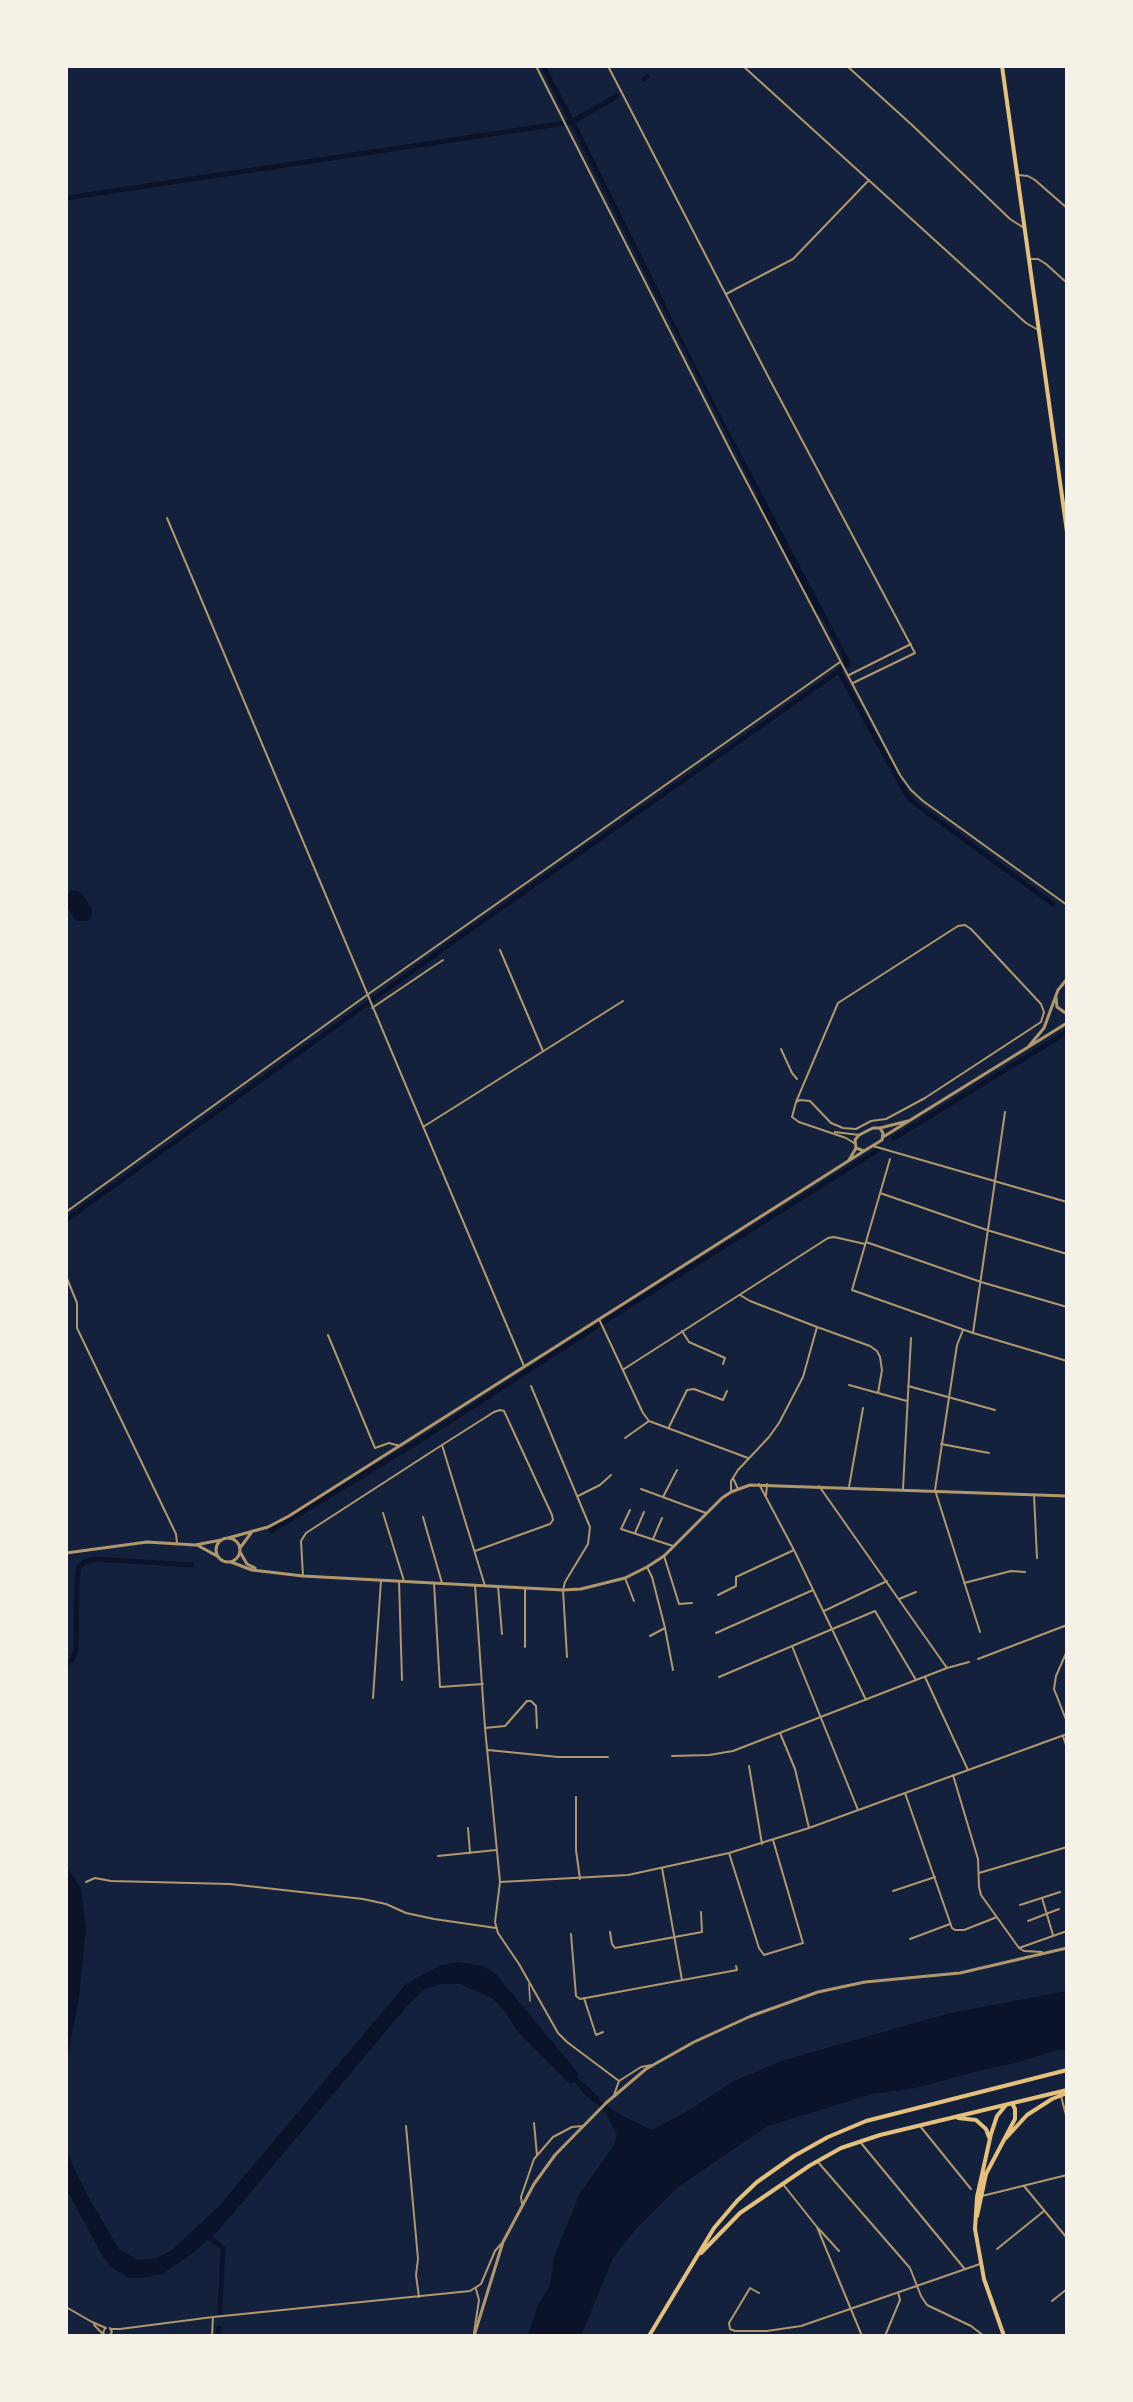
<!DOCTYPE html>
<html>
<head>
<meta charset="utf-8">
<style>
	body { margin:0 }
	#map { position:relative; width:1133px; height:2402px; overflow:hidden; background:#14213d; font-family:"PT Sans",sans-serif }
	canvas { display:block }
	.frame { position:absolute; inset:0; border:68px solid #f6f1e7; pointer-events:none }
</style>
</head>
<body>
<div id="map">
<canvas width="1133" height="2402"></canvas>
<div class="frame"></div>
</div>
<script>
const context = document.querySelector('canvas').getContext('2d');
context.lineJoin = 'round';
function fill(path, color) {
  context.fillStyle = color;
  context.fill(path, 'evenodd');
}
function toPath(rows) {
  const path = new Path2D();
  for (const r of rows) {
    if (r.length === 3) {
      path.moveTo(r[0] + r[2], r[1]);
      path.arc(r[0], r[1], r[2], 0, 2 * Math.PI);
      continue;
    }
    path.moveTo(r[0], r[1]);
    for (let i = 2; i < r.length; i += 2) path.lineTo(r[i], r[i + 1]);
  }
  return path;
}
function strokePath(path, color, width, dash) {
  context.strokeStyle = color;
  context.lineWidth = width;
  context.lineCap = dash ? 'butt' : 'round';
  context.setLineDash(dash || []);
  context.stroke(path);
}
fill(toPath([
	[659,300,663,300,718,410,850,661,850,668,848,667,745,471],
	[74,890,82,893,92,909,91,918,88,921,76,921,66,906,66,894],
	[66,1866,81,1888,86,1929,79,1997,66,2066,68,1928,66,1913],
	[458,1962,482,1966,495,1973,579,2074,577,2077,599,2097,600,2101,619,2114,652,2130,686,2112,732,2082,781,2061,950,2013,1067,1991,1067,2050,1056,2050,1016,2063,982,2070,916,2088,872,2094,768,2126,678,2187,635,2230,613,2258,581,2336,528,2336,538,2305,550,2285,554,2257,580,2193,614,2145,617,2135,605,2111,584,2094,575,2082,570,2084,518,2032,503,2009,492,1998,460,1984,442,1984,424,1990,408,2005,219,2230,193,2253,162,2274,141,2278,130,2278,122,2274,111,2267,103,2257,66,2188,66,2147,73,2166,90,2200,119,2249,138,2260,157,2258,172,2250,218,2207,406,1984,441,1965]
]), '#0b132b');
strokePath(toPath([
	[543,66,569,116],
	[644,79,647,77],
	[571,119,663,304],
	[66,198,572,122,617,96],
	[759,498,819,612],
	[839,671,905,792,913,802,1053,904],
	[894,1138,1067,1032],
	[66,1220,457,939,839,671,847,665,845,660],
	[271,1531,424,1438,605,1321,878,1150],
	[66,1664,72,1660,76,1650,77,1580,79,1567,84,1562,95,1559,192,1565],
	[206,2235,223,2248,220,2313],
	[218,2336,219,2328]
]), '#0b132b', 5);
strokePath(toPath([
	[529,1984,530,2001]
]), '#b1986c', 1.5);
strokePath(toPath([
	[536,66,732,454,900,775,911,790,923,801,1067,905],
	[608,66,770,380,915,653,853,683],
	[743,66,1026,323,1040,331],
	[847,66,912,125,1010,219,1024,228],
	[1018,175,1028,176,1035,180,1067,208],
	[1030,259,1038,259,1046,264,1067,283],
	[726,294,793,259,869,180],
	[167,518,524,1366],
	[849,675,911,644],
	[965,925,971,929,1041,1004,1044,1012,1041,1022,925,1098,886,1119,871,1121,856,1129,843,1128,831,1123,810,1101,800,1100,796,1102,838,1003,958,926,965,925],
	[500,950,543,1051],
	[372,1008,443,960],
	[781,1049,792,1073,797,1079],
	[796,1102,792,1117,799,1122,846,1138,854,1143],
	[423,1127,623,1001],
	[835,1132,859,1135],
	[873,1146,1067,1202],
	[890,1159,852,1290,973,1333,1067,1361],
	[880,1193,987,1230,1067,1254],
	[66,1212,367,995,840,662],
	[866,1242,981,1282,1067,1307],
	[66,1276,77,1303,77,1328,176,1534,177,1543],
	[599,1319,643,1413,649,1421,748,1458],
	[817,1327,870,1346,877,1351,880,1357,882,1370,878,1393,907,1401],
	[963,1330,957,1345,935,1490,980,1632],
	[682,1331,689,1342,725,1358,723,1364],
	[973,1333,1005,1112],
	[328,1335,375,1448,389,1443,400,1446],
	[624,1369,828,1238,834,1237,865,1244],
	[849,1385,878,1393],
	[531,1386,590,1527,588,1544,565,1582,563,1590,567,1657],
	[908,1386,995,1410],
	[669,1427,687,1390,694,1389,723,1400,727,1391],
	[625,1438,649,1421],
	[941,1444,989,1453],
	[442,1445,494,1412,500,1410,504,1411,552,1515,553,1520,550,1524,475,1551],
	[733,1478,738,1489],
	[759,1484,794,1550,866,1700],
	[849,1487,863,1408],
	[641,1489,706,1513],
	[903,1489,911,1338],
	[731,1492,731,1481,738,1470,769,1437,779,1423,803,1377,817,1327,750,1301,740,1295],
	[1034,1495,1037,1558],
	[578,1496,600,1485,611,1475],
	[766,1496,767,1484],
	[663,1497,677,1470],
	[630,1510,621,1529,673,1546],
	[383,1513,404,1581],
	[423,1517,442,1583],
	[635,1533,644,1512],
	[653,1539,662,1518],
	[664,1556,679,1604,692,1603],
	[647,1567,652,1577,665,1628,650,1636],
	[303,1576,301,1541,306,1533,442,1445,485,1586],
	[625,1578,634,1601],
	[399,1581,402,1680],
	[434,1583,440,1687,483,1684],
	[964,1583,1011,1571,1025,1572],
	[475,1585,485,1728,500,1882,495,1922,498,1933,519,1964,558,2033,567,2042,619,2081,641,2067,652,2065],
	[498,1586,502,1634],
	[525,1588,525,1647],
	[718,1595,736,1586,736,1577,794,1550],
	[899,1599,916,1592],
	[824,1611,887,1581],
	[665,1628,673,1670],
	[716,1633,813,1590],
	[792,1646,858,1810],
	[1067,1651,1056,1676,1054,1689,1067,1722],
	[978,1659,1067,1625],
	[947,1668,969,1662],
	[719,1677,875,1611,916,1680],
	[925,1677,968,1770],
	[373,1698,381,1580],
	[485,1728,505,1726,527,1701,531,1701,536,1706,537,1728],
	[780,1733,795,1769,809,1828],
	[1063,1736,1067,1748],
	[488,1750,558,1757,608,1757],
	[672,1756,709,1755,733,1751,947,1668,819,1486],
	[749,1766,762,1844],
	[953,1775,978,1859,979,1887,981,1895,1019,1948,1024,1951,1042,1952],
	[905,1793,952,1928,955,1930,964,1930,997,1917],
	[576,1797,576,1850,580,1879],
	[468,1828,470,1853],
	[729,1853,759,1948,764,1955,803,1943,773,1840],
	[438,1856,496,1850],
	[662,1868,682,1980],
	[979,1873,1067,1847],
	[86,1882,95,1878,111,1881,230,1884,363,1899,386,1904,406,1913,434,1919,496,1928],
	[500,1882,628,1875,729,1853,809,1828,1067,1734],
	[893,1891,935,1877],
	[1042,1898,1053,1935],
	[1020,1905,1060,1892],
	[1028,1921,1059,1909],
	[610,1932,612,1944,615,1948,702,1932,701,1912],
	[571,1934,576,1996,580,1999,737,1970,736,1966],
	[910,1939,950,1924],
	[1019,1948,1067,1931],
	[584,1998,596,2035,603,2032],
	[614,2095,619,2081],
	[1061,2096,1067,2119],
	[534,2123,537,2155],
	[406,2126,418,2259,416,2275,419,2297],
	[920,2126,971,2189],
	[861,2143,964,2268],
	[817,2161,910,2268,921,2296,927,2305,971,2326,984,2336],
	[782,2183,817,2227,839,2251],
	[1024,2186,1067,2238],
	[982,2196,1067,2175],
	[522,2204,521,2197,534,2159,553,2137,572,2127,583,2126],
	[817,2227,862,2336],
	[997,2249,1044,2211],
	[759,2293,750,2288,729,2323,730,2329,735,2331,767,2331,801,2326,980,2264],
	[1052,2301,1067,2289],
	[66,2307,92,2322,106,2328],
	[94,2325,102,2333],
	[105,2328,103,2333,106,2336],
	[110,2329,120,2329,213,2317,470,2291,481,2284,495,2251,501,2244],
	[474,2333,479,2300,476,2289],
	[109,2336,112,2332,110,2328],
	[212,2336,213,2317],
	[885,2336,900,2300,898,2292]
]), '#b1986c', 2);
strokePath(toPath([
	[1056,997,1057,1007,1067,1014],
	[1029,1046,1044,1028,1058,990,1067,979],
	[880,1128,908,1121],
	[883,1137,1067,1023],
	[849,1160,856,1148,855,1140,859,1135,873,1128,880,1128,883,1133,882,1140,864,1151,856,1148],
	[228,1538,268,1527,289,1516,864,1151],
	[228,1550,12],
	[197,1545,217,1556],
	[240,1548,251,1533],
	[240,1552,247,1564,255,1568],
	[66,1553,147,1542,195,1545,221,1540],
	[231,1562,252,1570,303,1576,563,1590,581,1589,625,1578,647,1567,664,1556,722,1498,731,1492,750,1485,1067,1496],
	[474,2336,503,2242,534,2184,555,2155,606,2103,646,2069,694,2042,751,2016,818,1992,865,1982,960,1973,1067,1948]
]), '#b1986c', 3);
strokePath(toPath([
	[1002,66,1067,532],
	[958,2118,976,2120,986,2129,989,2137],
	[1006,2138,1027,2115,1052,2099,1067,2093],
	[977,2216,986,2174,1015,2119,1015,2109,1012,2103],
	[701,2253,740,2213,809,2166,841,2148,880,2135,1067,2090],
	[649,2336,714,2228,737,2201,757,2182,794,2156,828,2137,866,2121,1067,2070],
	[1004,2336,984,2279,975,2229,977,2197,991,2134,997,2116,1006,2105]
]), '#e5c07b', 4);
</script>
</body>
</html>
